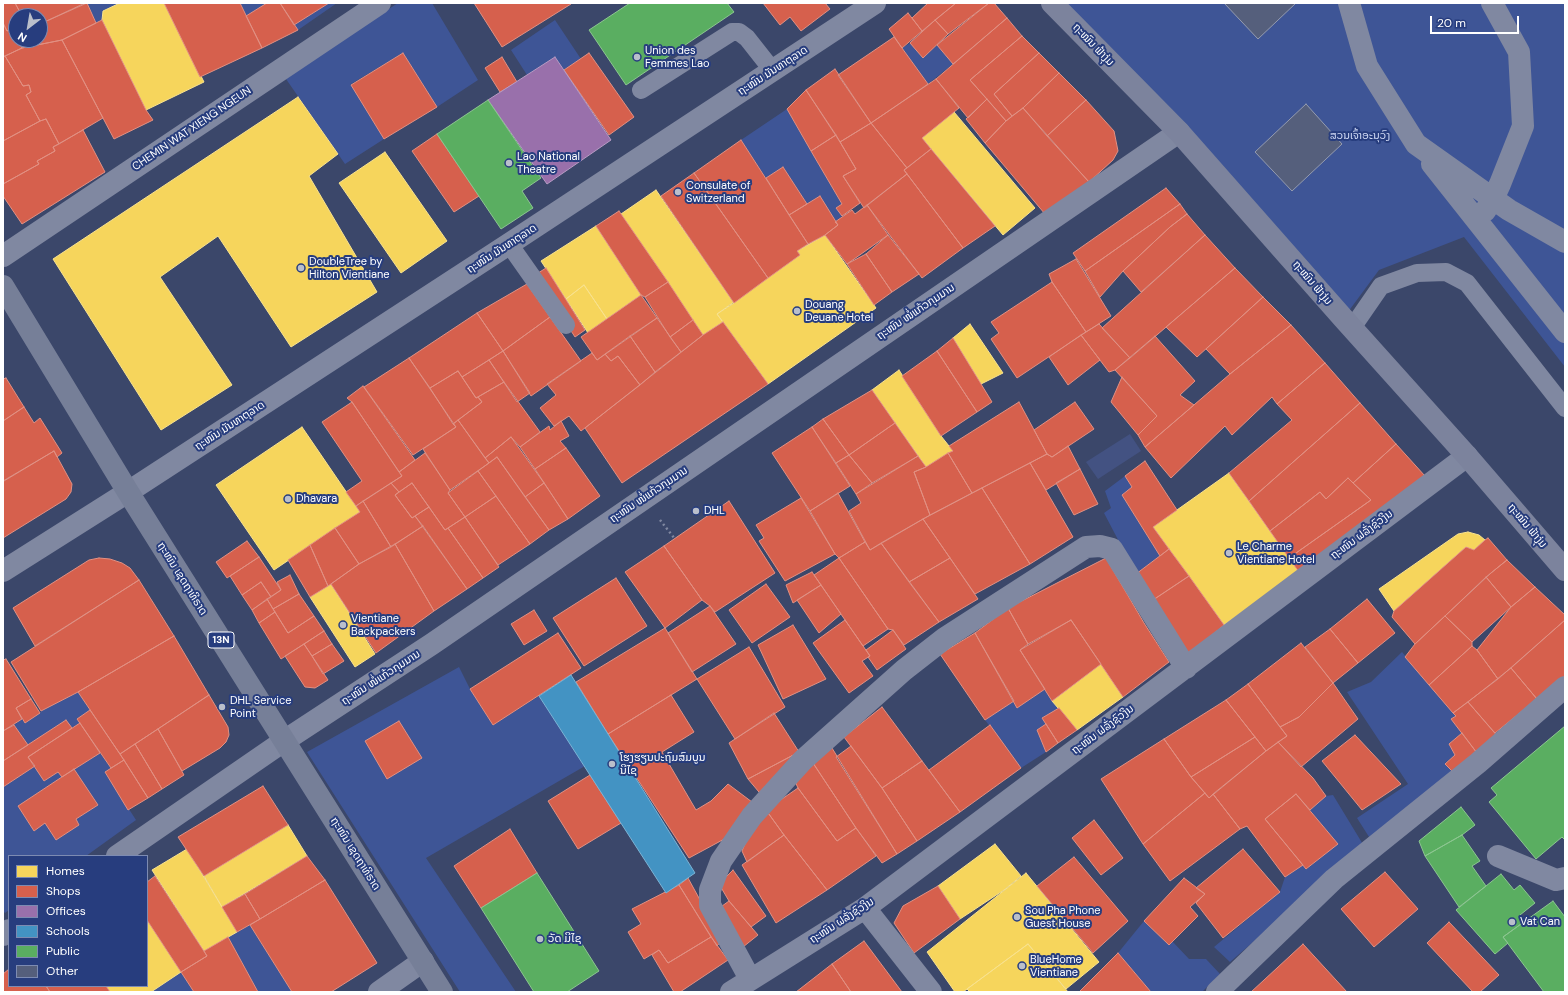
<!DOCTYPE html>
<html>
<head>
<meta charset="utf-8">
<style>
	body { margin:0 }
	#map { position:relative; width:1568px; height:995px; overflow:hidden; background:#3b476a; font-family:"DM Sans",sans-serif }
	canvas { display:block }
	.frame { position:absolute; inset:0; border:4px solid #fff; pointer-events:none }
	.legend { position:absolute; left:8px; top:855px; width:140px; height:132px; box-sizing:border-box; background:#273d7e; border:1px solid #7d8bb2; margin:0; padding:5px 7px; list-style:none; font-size:12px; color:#fff }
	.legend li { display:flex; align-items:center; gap:8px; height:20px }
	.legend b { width:20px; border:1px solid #7d8bb2 }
	.north { position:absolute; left:8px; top:8px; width:40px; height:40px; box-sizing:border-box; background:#273d7e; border:1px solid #7d8bb2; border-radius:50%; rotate:211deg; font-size:11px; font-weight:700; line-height:16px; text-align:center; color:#fff }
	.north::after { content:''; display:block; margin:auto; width:14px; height:18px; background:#babfcb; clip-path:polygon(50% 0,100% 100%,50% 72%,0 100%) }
	.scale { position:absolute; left:1430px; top:16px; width:89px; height:18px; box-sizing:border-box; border:2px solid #fff; border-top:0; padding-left:5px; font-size:12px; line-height:14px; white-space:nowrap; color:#fff; -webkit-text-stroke:3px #273d7e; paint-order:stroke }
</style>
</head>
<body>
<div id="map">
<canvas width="1568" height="995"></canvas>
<div class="frame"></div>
<ul class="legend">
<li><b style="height:11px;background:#f6d55c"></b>Homes</li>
<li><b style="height:11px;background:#d6604d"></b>Shops</li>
<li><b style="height:11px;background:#9970ab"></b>Offices</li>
<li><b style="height:11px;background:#4393c3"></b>Schools</li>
<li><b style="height:11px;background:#5aae61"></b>Public</li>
<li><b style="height:11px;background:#555f7c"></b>Other</li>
</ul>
<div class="north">N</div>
<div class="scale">20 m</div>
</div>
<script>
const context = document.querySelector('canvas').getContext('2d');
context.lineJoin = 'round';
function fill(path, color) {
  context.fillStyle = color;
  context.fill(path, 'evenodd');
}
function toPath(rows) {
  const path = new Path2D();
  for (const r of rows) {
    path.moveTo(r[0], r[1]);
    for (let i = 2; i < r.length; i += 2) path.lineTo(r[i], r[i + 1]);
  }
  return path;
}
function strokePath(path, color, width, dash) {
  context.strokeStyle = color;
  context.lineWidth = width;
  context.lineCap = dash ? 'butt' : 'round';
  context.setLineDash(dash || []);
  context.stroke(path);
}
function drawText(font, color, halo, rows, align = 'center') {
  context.font = font + ' "DM Sans","Noto Sans Lao",sans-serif';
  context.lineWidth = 4;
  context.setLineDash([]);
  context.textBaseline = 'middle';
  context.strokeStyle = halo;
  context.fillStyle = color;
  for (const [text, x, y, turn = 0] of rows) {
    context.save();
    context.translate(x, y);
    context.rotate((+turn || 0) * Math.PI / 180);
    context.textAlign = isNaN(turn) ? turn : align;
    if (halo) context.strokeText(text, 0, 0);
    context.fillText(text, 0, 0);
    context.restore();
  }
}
fill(toPath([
	[87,3,120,3,103,11,102,20,96,23],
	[240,3,278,3,246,16],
	[329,3,337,3,298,30,294,25],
	[398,3,432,3,478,80,437,107,403,53,351,84,384,139,345,164,286,79,316,56],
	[1052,3,1565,3,1565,367,1464,237,1379,270,1345,316],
	[555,20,581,59,564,70,555,57,527,75,511,50],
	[910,43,923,58,937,45,953,64,928,84,902,48],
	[787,109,842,204,836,208,842,216,835,222,807,204,783,167,766,178,741,140],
	[1125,476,1132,487,1122,495,1160,556,1136,574,1104,513,1111,508,1105,491],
	[1402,652,1456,716,1451,719,1462,733,1449,744,1455,755,1445,763,1455,772,1371,840,1357,818,1408,784,1347,692,1371,682],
	[459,667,470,689,493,725,539,696,585,766,426,858,516,992,460,992,307,752],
	[1045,689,1052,701,1059,708,1042,718,1046,724,1037,730,1046,752,1021,768,985,720,1014,701,1017,707],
	[78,692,90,710,77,719,80,723,72,728,66,720,28,745,14,725,22,719,25,723,40,713,41,711],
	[100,753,111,768,105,772,136,820,86,856,9,856,9,910,5,913,3,911,3,787,35,766,44,781,58,772,62,777,18,806,34,831,45,823,56,840,79,825,76,819,98,805,74,769],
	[1333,795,1364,846,1230,962,1214,947,1280,892,1285,877,1303,865,1307,869,1337,844,1310,810,1326,796],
	[1144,921,1169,945,1172,941,1189,959,1206,959,1220,974,1202,992,1151,992,1118,953],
	[250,925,292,992,258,992,228,937],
	[181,972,194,992,151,992]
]), '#3e5596');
fill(toPath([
	[1130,434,1141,451,1098,479,1086,462]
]), '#435282');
const homes = toPath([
	[120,3,164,3,204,82,146,110,102,20,103,11,120,3],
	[298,97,338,154,309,176,377,292,291,347,218,236,160,277,232,385,161,430,53,259,298,97],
	[954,112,1035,208,1003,235,922,138,954,112],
	[385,152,447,241,401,273,339,183,385,152],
	[656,190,734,303,717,314,723,322,703,335,621,214,656,190],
	[596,226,641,295,607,319,584,285,566,299,541,261,596,226],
	[825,235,876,308,768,384,717,314,800,255,797,251,825,235],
	[584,285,607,319,588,333,566,299,584,285],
	[970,324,1003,373,981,384,953,338,970,324],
	[899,370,941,436,953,451,926,467,872,390,899,370],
	[302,427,360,512,274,570,216,485,302,427],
	[1229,473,1299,572,1224,625,1153,527,1229,473],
	[1468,532,1479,535,1485,540,1474,550,1466,547,1394,611,1379,589,1458,534,1468,532],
	[331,584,375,654,355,667,310,597,331,584],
	[1101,664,1123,697,1077,730,1052,701,1101,664],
	[288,825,307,856,222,907,204,876,288,825],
	[995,844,1021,876,1004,890,960,919,938,886,995,844],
	[187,849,237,932,204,951,152,870,187,849],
	[1026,873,1099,962,1066,989,1028,944,963,992,955,992,927,952,1026,873],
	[147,920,181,972,151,992,110,992,106,986,147,986,147,920],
	[1028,944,1068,992,970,992,967,989,1028,944]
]);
fill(homes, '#f6d55c');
strokePath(homes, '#f9e28d', 1);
const shops = toPath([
	[3,3,15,3,22,16,16,16,15,36,11,29,7,31,3,23,3,3],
	[15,3,83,3,83,4,40,24,40,16,22,16,15,3],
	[87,3,96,23,62,40,22,48,18,40,40,40,40,24,87,3],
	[164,3,240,3,262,48,200,77,164,3],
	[267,3,280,3,298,30,262,48,246,16,267,3],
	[280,3,329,3,294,25,280,3],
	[474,3,571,3,571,4,502,47,474,3],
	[763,3,825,3,830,9,801,31,790,17,780,25,763,3],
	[928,3,956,3,922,31,912,18,928,3],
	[956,3,989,3,948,34,935,20,956,3],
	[989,3,994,3,1007,18,953,64,937,45,989,3],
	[908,13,922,31,902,48,889,29,908,13],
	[1007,18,1022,36,970,80,987,99,968,118,936,79,1007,18],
	[102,20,146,110,153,120,114,139,62,40,102,20],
	[935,20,948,34,923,58,910,43,935,20],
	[3,23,7,31,11,29,16,37,16,40,18,40,22,48,3,57,3,23],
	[1022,36,1039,53,994,94,1012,116,1006,121,970,80,1022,36],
	[894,37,928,84,871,123,838,75,894,37],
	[62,40,103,118,59,144,46,119,40,121,26,95,31,92,29,85,23,86,5,56,22,48,62,40],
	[403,53,437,107,384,139,351,85,403,53],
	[589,53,634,117,609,135,564,70,589,53],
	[1039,53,1059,73,1023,108,1012,116,994,94,1039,53],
	[5,56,23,86,29,85,31,92,26,95,40,121,3,141,3,57,5,56],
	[502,57,517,82,500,92,485,68,502,57],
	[835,69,871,123,840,142,806,90,835,69],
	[1059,73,1086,100,1047,136,1023,108,1059,73],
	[936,79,959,108,922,138,931,149,907,168,871,123,936,79],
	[806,90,836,135,811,151,787,109,806,90],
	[987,99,1006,121,985,143,966,119,987,99],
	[1086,100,1114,131,1118,151,1113,160,1089,182,1047,136,1086,100],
	[1023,108,1089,182,1045,214,985,143,1006,121,1023,108],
	[46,119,59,144,53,147,55,151,37,161,39,164,3,184,3,141,40,121,46,119],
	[871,123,907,168,904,170,907,174,864,208,843,176,856,169,840,142,871,123],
	[83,130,105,172,22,224,3,196,3,184,39,164,37,161,55,151,53,147,83,130],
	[437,134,479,196,454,212,412,151,437,134],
	[836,135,856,169,843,176,860,203,842,216,836,208,842,204,811,151,836,135],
	[741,140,808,244,797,251,800,255,768,278,694,173,741,140],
	[931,149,995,226,963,248,904,170,931,149],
	[783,167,807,204,789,215,766,178,783,167],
	[694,173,768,278,734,303,661,196,694,173],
	[907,174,963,248,922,278,867,205,907,174],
	[1166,188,1180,204,1085,271,1073,253,1166,188],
	[820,196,838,225,825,235,808,244,789,215,820,196],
	[1180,204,1187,214,1170,227,1123,271,1100,297,1085,271,1180,204],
	[867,205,888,235,847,264,825,235,838,225,835,222,852,210,855,214,867,205],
	[619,211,668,282,645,297,641,295,596,226,619,211],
	[1187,214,1205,235,1141,292,1123,271,1170,227,1187,214],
	[888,235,919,274,892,292,866,254,888,235],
	[1205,235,1235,268,1130,358,1102,328,1205,235],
	[866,254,892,292,874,305,847,264,866,254],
	[1076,259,1111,316,1086,332,1052,282,1049,274,1076,259],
	[546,268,585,330,575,337,535,275,546,268],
	[1235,268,1263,297,1197,357,1166,327,1235,268],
	[668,282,693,320,670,337,645,297,668,282],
	[1052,282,1086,332,1017,378,991,339,999,333,991,322,1052,282],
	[527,284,550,317,503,351,477,313,527,284],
	[641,295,657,318,597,360,581,337,641,295],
	[1263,297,1291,325,1230,374,1206,349,1263,297],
	[477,313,503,351,462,377,458,371,430,388,409,358,477,313],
	[550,317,581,361,531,396,503,351,550,317],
	[657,318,681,352,655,372,630,336,657,318],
	[693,320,703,335,681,352,670,337,693,320],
	[723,322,768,384,622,483,585,428,703,335,723,322],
	[1099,324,1130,358,1115,370,1109,372,1081,335,1099,324],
	[1291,325,1325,363,1277,404,1272,397,1232,435,1225,426,1171,478,1145,447,1230,374,1291,325],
	[1081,335,1100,360,1068,385,1049,357,1081,335],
	[630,336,655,372,640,385,618,356,611,361,605,354,630,336],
	[1155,336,1195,381,1180,395,1194,405,1145,447,1138,435,1157,416,1115,370,1155,336],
	[953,338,992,402,977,412,937,351,953,338],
	[503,351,530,393,517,402,489,360,503,351],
	[937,351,977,412,941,436,902,376,937,351],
	[592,353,597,360,605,354,611,361,618,356,640,385,581,431,569,416,554,426,540,408,556,395,547,384,592,353],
	[409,358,456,427,413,455,364,387,409,358],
	[489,360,504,382,476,398,462,377,489,360],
	[1325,363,1360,403,1249,501,1229,473,1292,420,1277,404,1325,363],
	[458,371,476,398,478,397,482,402,453,424,430,388,458,371],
	[1122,377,1157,416,1138,435,1111,402,1122,377],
	[6,378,24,407,3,421,3,379,6,378],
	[504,382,540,432,520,447,511,437,485,458,458,420,482,402,478,397,504,382],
	[363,386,415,460,399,472,352,402,347,398,363,386],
	[872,390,895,423,849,455,823,419,872,390],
	[352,402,402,476,356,506,346,492,362,481,322,422,352,402],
	[1019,402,1047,454,972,493,948,453,953,451,949,446,1019,402],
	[1075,402,1094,429,1052,457,1047,454,1034,430,1075,402],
	[1360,403,1396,444,1353,483,1348,478,1326,499,1320,492,1270,531,1249,501,1360,403],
	[24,407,34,423,40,418,62,453,57,457,54,451,4,481,3,479,3,421,24,407],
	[823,419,849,455,836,463,812,427,823,419],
	[458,420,489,463,450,490,423,449,456,427,453,424,458,420],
	[561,421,569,436,560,441,566,448,535,469,520,447,549,426,550,430,561,421],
	[895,423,918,456,872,483,849,455,895,423],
	[812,427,850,486,810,511,772,453,812,427],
	[511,437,544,483,525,497,497,457,489,463,485,458,511,437],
	[1396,444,1425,476,1299,572,1289,558,1371,500,1353,483,1396,444],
	[1068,446,1080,469,1046,490,1030,463,1047,454,1052,457,1068,446],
	[566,448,600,496,568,519,535,469,566,448],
	[54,451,72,484,71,492,66,499,3,538,3,481,54,451],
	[425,453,450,490,448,493,465,517,445,530,412,483,399,492,391,483,402,476,399,472,425,453],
	[948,453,972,493,930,515,914,472,926,467,948,453],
	[849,455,872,483,856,494,836,463,849,455],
	[918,456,926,467,914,472,930,515,870,550,849,511,861,503,856,494,918,456],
	[497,457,549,530,530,544,478,471,497,457],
	[1145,461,1177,510,1153,527,1169,549,1160,556,1122,495,1132,487,1125,476,1145,461],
	[1030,463,1073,537,1030,564,982,488,1030,463],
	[1080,469,1098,504,1074,515,1056,483,1080,469],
	[478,471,496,496,465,517,448,493,478,471],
	[1348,478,1371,500,1289,558,1270,531,1320,492,1326,499,1348,478],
	[391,483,399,492,395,495,412,518,415,516,423,526,391,547,363,501,391,483],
	[412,483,429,507,412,518,395,495,412,483],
	[544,483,568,519,549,530,525,497,544,483],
	[982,488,1030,564,975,594,923,519,982,488],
	[838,493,865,542,839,558,835,554,810,511,838,493],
	[496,496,530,544,498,565,465,517,496,496],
	[801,498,835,554,785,581,759,541,764,538,756,525,801,498],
	[363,501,391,547,359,564,335,528,360,512,356,506,363,501],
	[729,501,775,573,715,612,710,606,702,600,664,546,729,501],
	[429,507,445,530,448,528,483,578,467,589,415,516,429,507],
	[465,517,499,567,483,578,448,528,465,517],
	[923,519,950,558,909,582,881,543,923,519],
	[423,526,467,589,434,611,395,544,423,526],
	[335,528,359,564,328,586,310,545,335,528],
	[1488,538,1507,560,1491,573,1415,644,1392,617,1394,611,1466,547,1474,550,1485,540,1488,538],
	[247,541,259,557,227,578,216,562,247,541],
	[865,542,870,550,881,543,939,622,904,645,893,630,888,629,839,558,865,542],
	[395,544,434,611,376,653,331,584,359,564,395,544],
	[310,545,328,586,310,597,288,560,310,545],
	[664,546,702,600,665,628,625,572,664,546],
	[1169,549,1189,576,1150,602,1136,574,1169,549],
	[259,557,281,590,271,597,261,582,242,595,230,576,259,557],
	[99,558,110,559,122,563,130,568,139,580,35,646,13,608,89,560,99,558],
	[839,558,888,629,863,646,814,575,839,558],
	[950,558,978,599,939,622,909,582,950,558],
	[1106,558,1144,623,1169,662,1123,697,1071,620,1028,644,1008,608,1106,558],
	[1507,560,1535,587,1511,607,1486,577,1507,560],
	[812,572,821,585,793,603,786,585,812,572],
	[290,575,299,594,273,609,267,599,281,590,277,582,290,575],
	[1189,576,1224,625,1185,658,1150,602,1189,576],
	[1486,577,1511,607,1472,642,1445,616,1486,577],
	[616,578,647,626,584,666,553,618,616,578],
	[139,580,174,636,78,692,41,711,11,662,139,580],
	[261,582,271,597,252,610,242,595,261,582],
	[766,584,790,617,752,643,729,610,766,584],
	[821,585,841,614,819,633,797,600,821,585],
	[1535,587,1565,615,1565,620,1498,679,1477,650,1511,607,1535,587],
	[299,594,314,616,288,633,273,609,299,594],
	[267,599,275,612,259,623,252,610,267,599],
	[1367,599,1395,633,1358,663,1330,629,1367,599],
	[710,606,736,644,692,672,668,633,710,606],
	[1008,608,1028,644,1020,650,1045,689,1017,708,975,633,1008,608],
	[534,610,547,631,524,645,511,624,534,610],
	[275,612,288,633,314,616,324,631,281,659,259,623,275,612],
	[1445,616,1472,642,1472,646,1429,685,1405,657,1415,644,1445,616],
	[845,620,870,656,862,661,873,676,849,693,813,643,845,620],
	[1071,620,1101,664,1052,701,1020,650,1071,620],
	[1565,620,1565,676,1537,699,1511,668,1565,620],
	[793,625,826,679,783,699,758,645,793,625],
	[665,628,697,679,608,734,576,682,665,628],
	[1330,629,1358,663,1333,683,1305,647,1330,629],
	[893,630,906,649,877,670,868,657,870,656,866,650,893,630],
	[324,631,332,644,312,656,304,644,324,631],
	[558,633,581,668,493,725,470,689,558,633],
	[975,633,1014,701,985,720,940,654,975,633],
	[174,636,209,695,120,754,78,692,174,636],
	[1301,643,1333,683,1299,717,1280,727,1248,684,1301,643],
	[304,644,328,680,315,688,305,687,285,656,304,644],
	[332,644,344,661,323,674,312,656,332,644],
	[1472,646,1477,650,1498,679,1453,713,1429,685,1472,646],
	[749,647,785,707,735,739,697,679,749,647],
	[6,659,31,699,16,708,22,719,3,731,3,660,6,659],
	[1511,668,1537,699,1495,733,1468,702,1511,668],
	[1333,683,1358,719,1301,767,1278,742,1287,736,1280,727,1299,717,1333,683],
	[1248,684,1287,736,1266,751,1226,700,1248,684],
	[209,695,228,727,229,735,226,742,220,748,182,771,158,729,209,695],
	[671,695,694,732,662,752,696,810,711,801,728,784,752,802,728,837,689,858,608,734,671,695],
	[31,699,40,713,25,723,16,708,31,699],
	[1226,700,1255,737,1191,777,1164,739,1226,700],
	[1468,702,1499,738,1477,753,1451,719,1456,716,1453,713,1468,702],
	[882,707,922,761,882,788,844,737,882,707],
	[1059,708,1077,730,1058,743,1042,718,1059,708],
	[90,710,124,760,111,768,77,719,90,710],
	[774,713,799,752,748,779,729,743,774,713],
	[66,720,72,728,28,757,35,766,3,787,3,761,66,720],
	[399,721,422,758,387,779,365,741,399,721],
	[80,723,100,753,62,777,58,772,44,781,28,757,80,723],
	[1046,724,1058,743,1046,752,1037,730,1046,724],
	[14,725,28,745,3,761,3,731,14,725],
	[990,725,1021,768,960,812,929,770,990,725],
	[158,729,184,775,162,789,135,744,158,729],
	[1462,733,1477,753,1454,773,1445,764,1455,755,1449,744,1462,733],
	[1355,735,1401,784,1362,810,1322,761,1355,735],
	[1255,737,1266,751,1209,798,1191,777,1255,737],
	[1164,739,1191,777,1205,793,1143,844,1101,779,1164,739],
	[1278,742,1313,778,1326,796,1310,810,1296,794,1265,819,1303,865,1285,877,1247,826,1240,829,1213,794,1266,751,1278,742],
	[135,744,162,789,148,798,120,754,135,744],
	[851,746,882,788,917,841,897,854,836,757,851,746],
	[832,748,897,854,882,863,856,828,813,763,832,748],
	[799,752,764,798,748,779,799,752],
	[124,760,148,798,128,810,105,772,124,760],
	[922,761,960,812,917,841,882,788,922,761],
	[813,763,856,828,837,841,798,788,793,777,813,763],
	[74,769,98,805,76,819,79,825,56,840,45,823,34,831,18,806,74,769],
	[590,775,621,823,578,849,548,801,590,775],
	[263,786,288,825,204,876,178,837,263,786],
	[798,788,837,841,856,828,876,856,827,890,784,835,766,810,798,788],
	[1205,793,1209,798,1213,794,1240,829,1170,881,1143,844,1205,793],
	[1296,794,1338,844,1306,869,1265,819,1296,794],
	[766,810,784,835,747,862,742,851,750,832,766,810],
	[1094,820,1123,858,1101,875,1072,838,1094,820],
	[510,829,537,873,481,908,454,866,510,829],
	[784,835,827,890,776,923,742,865,784,835],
	[1243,849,1280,892,1223,938,1196,903,1205,894,1196,888,1243,849],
	[307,856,325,880,260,919,245,894,307,856],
	[1074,857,1128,921,1093,953,1037,886,1074,857],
	[733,870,766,916,751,927,729,901,719,884,733,870],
	[1385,872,1418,909,1374,947,1341,909,1385,872],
	[155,876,207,956,181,972,147,920,147,882,155,876],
	[688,878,722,940,717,946,679,885,688,878],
	[1184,878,1205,894,1190,907,1198,916,1169,945,1144,921,1184,878],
	[325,880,377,963,331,992,292,992,250,925,325,880],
	[679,885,711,937,668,963,659,950,644,959,628,932,641,924,632,909,679,885],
	[938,886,960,919,914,953,894,923,903,906,938,886],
	[245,894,260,919,237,932,222,907,245,894],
	[729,901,758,935,743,947,718,909,729,901],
	[1449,922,1499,975,1480,992,1473,992,1427,943,1449,922],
	[228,937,258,992,194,992,181,972,207,956,204,951,228,937],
	[711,937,728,960,680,992,674,992,652,955,659,950,668,963,711,937],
	[864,941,902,992,851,992,832,964,864,941],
	[1303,944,1347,992,1251,992,1303,944],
	[1118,953,1151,992,1079,992,1118,953],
	[832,964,851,992,796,992,832,964],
	[9,969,9,986,46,986,50,992,3,992,3,974,9,969],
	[46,986,106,986,110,992,50,992,46,986]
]);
fill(shops, '#d6604d');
strokePath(shops, '#e29082', 1);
const offices = toPath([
	[555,57,611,140,547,184,488,100,555,57]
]);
fill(offices, '#9970ab');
strokePath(offices, '#b89bc4', 1);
const schools = toPath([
	[571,675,695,873,666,893,539,696,571,675]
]);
fill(schools, '#4393c3');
strokePath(schools, '#7bb3d5', 1);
const public = toPath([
	[630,3,727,3,734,12,626,85,589,30,630,3],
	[488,100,541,178,522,191,533,208,501,229,437,134,488,100],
	[1565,726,1565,840,1562,837,1536,859,1489,802,1497,795,1491,788,1565,726],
	[1461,807,1475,825,1462,835,1425,856,1419,841,1461,807],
	[1462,835,1480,861,1472,866,1486,886,1459,907,1425,856,1462,835],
	[537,873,599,971,567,992,534,992,481,908,537,873],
	[1501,874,1514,890,1520,885,1535,903,1520,915,1525,921,1503,937,1508,943,1495,954,1456,910,1501,874],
	[1553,901,1565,917,1565,992,1544,992,1503,937,1553,901]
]);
fill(public, '#5aae61');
strokePath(public, '#8cc690', 1);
const building = toPath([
	[1224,3,1296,3,1258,39,1224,3],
	[1306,104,1342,144,1292,191,1255,152,1306,104]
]);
fill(building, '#555f7c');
strokePath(building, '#949baf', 1);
strokePath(toPath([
	[660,520,675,539]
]), '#8088a1', 2.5, [2, 3]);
strokePath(toPath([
	[641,90,732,32,739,32,747,38,773,71],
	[509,244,566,325],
	[1352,328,1381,286,1417,273,1446,272,1467,283,1565,408]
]), '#8088a1', 18);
strokePath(toPath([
	[1349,3,1367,66,1416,144,1509,210,1565,242],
	[1432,164,1565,332],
	[1485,211,1493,199,1500,184,1523,126,1519,52,1492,3],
	[3,256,380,3],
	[3,571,128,492,509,244,875,3],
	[117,856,284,741,432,644,1179,132],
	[1498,856,1556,880,1565,878],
	[865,908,931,992],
	[3,935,9,930],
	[750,979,710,905,710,890,721,861,752,816,803,760,904,670,945,638,1086,547,1100,546,1112,549,1186,668],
	[379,992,423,961],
	[731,992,865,908,1467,456],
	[1217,992,1334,879,1478,763,1565,687]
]), '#8088a1', 22);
strokePath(toPath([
	[1052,3,1179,132,1343,318,1467,456,1565,570]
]), '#7c839d', 22);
strokePath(toPath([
	[3,286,128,492,442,992]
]), '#767f98', 22);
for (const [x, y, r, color] of [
	[637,57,4,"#babfcb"],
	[509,163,4,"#babfcb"],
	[678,192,4,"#babfcb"],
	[301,268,4,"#babfcb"],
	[797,311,4,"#babfcb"],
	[288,499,4,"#babfcb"],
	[696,511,4,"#babfcb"],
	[1229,553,4,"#babfcb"],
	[343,625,4,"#babfcb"],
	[222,707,4,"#babfcb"],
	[612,764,4,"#babfcb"],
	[1017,917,4,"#babfcb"],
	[1512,922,4,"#babfcb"],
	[540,939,4,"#babfcb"],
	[1022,966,4,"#babfcb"]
]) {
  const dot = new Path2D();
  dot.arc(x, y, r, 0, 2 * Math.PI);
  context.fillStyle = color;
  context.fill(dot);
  strokePath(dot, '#273d7e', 1.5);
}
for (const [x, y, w] of [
	[221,640,26]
]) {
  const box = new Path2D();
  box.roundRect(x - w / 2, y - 8, w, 16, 3);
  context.fillStyle = '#273d7e';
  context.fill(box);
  strokePath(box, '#fff', 1);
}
drawText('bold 10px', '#fff', null, [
	["13N",221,640]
]);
drawText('11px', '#fff', '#273d7e', [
	["ຖະໝົນ ຟ້າງຸ່ມ",1093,45,46],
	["ຖະໜົນ ມັນທາຕຸລາດ",773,71,-33],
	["CHEMIN WAT XIENG NGEUN",192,129,-34],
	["ຖະໜົນ ມັນທາຕຸລາດ",502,249,-33],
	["ຖະໝົນ ຟ້າງຸ່ມ",1312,283,49],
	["ຖະໜົນ ໜໍ່ແກ້ວກຸມມານ",916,312,-34],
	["ຖະໜົນ ມັນທາຕຸລາດ",230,426,-33],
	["ຖະໜົນ ໜໍ່ແກ້ວກຸມມານ",649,495,-34],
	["ຖະໝົນ ຟ້າງຸ່ມ",1527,526,50],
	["ຖະໜົນ ຝລັ່ງຊົວງິນ",1362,535,-37],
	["ຖະໜົນ ເຊດຖາທິຣາດ",182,579,58],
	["ຖະໜົນ ໜໍ່ແກ້ວກຸມມານ",381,678,-33],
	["ຖະໜົນ ຝລັ່ງຊົວງິນ",1103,730,-37],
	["ຖະໜົນ ເຊດຖາທິຣາດ",355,854,58],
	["ຖະໜົນ ຝລັ່ງຊົວງິນ",842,921,-33]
]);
drawText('11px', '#fff', '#273d7e', [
	["Union des",645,51],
	["Femmes Lao",645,64],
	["Lao National",517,157],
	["Theatre",517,170],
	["Consulate of",686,186],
	["Switzerland",686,199],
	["DoubleTree by",309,262],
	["Hilton Vientiane",309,275],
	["Douang",805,305],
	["Deuane Hotel",805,318],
	["Dhavara",296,499],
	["DHL",704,511],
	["Le Charme",1237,547],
	["Vientiane Hotel",1237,560],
	["Vientiane",351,619],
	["Backpackers",351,632],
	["DHL Service",230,701],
	["Point",230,714],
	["ໂຮງຮຽນປະຖົມສົມບູນ",620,758],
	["ນີໄຊ",620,771],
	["Sou Pha Phone",1025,911],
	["Guest House",1025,924],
	["Vat Can",1520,922],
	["ວັດ ມີໄຊ",548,939],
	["BlueHome",1030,960],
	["Vientiane",1030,973]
], 'left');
drawText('11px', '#d0d9f4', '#273d7e', [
	["ສວນເຈົ້າອະນຸວົງ",1360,136]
]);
</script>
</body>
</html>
